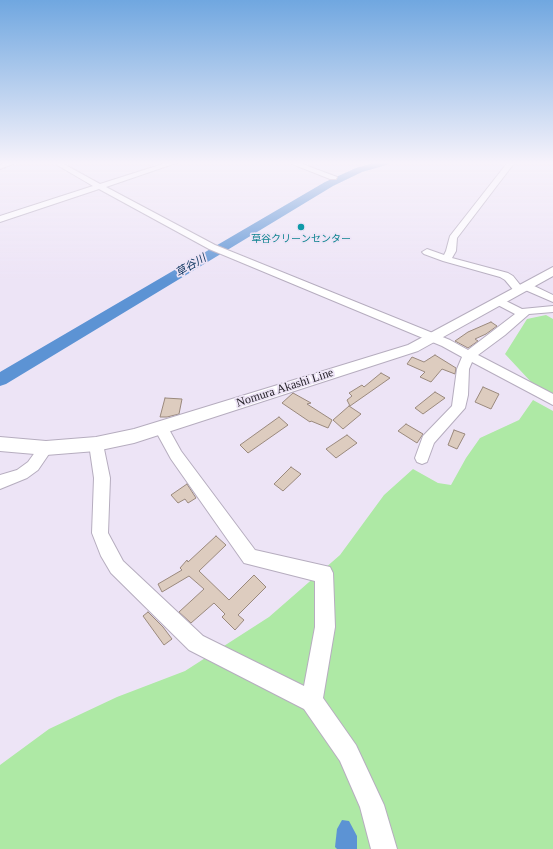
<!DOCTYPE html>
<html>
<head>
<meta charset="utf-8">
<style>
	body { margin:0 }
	canvas { display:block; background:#ede4f6 }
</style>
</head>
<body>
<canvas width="553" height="849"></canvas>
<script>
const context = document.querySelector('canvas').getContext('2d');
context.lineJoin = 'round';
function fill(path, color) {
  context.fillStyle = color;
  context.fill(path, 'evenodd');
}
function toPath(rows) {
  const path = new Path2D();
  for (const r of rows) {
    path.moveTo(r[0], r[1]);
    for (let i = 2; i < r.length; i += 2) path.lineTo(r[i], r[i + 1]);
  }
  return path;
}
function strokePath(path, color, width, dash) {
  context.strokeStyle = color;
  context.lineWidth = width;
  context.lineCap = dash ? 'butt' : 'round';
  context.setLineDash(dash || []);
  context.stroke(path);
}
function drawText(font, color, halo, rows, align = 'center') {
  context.font = font + ' "Times New Roman","Noto Sans JP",serif';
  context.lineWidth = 3.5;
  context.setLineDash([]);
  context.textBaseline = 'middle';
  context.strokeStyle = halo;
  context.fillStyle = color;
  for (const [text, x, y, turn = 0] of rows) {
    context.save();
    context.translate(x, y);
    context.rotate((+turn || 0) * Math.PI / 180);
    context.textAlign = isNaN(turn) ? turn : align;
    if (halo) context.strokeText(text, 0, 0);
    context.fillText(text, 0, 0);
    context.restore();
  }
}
fill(toPath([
	[546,315,553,319,553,394,532,383,505,354,527,319],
	[533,400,553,411,553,849,0,849,0,765,49,729,117,697,185,671,269,617,340,555,384,495,413,469,438,483,451,485,466,458,480,438,519,420]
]), '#aee9a5');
fill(toPath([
	[342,820,349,821,357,836,357,849,337,849,335,847,337,829]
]), '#5c93d4');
fill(toPath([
	[376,162,392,162,390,164,362,172,333,186,6,384,0,386,0,372,325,182,356,168,376,162]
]), '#5c93d4');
const building = toPath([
	[491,322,497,326,486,334,475,339,478,341,468,348,455,341,468,332,491,322],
	[435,355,456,368,455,374,442,369,431,382,420,377,425,372,407,364,412,357,424,362,435,355],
	[381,373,390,378,350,406,347,400,352,396,349,393,362,385,364,387,381,373],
	[483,387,499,394,491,409,475,402,483,387],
	[435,392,445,398,423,414,415,408,435,392],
	[293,393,311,403,307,404,332,420,328,428,311,421,310,422,282,403,293,393],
	[165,398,182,399,179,414,167,417,160,417,165,398],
	[349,406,361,414,343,429,333,420,349,406],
	[279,417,288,425,248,453,240,445,279,417],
	[406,424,423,434,417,443,398,431,406,424],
	[454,430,465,434,457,449,448,445,454,430],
	[347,435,357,443,336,458,326,449,347,435],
	[291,467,301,474,283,491,274,484,291,467],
	[187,484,196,498,188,503,185,499,178,503,171,495,187,484],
	[216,536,226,545,199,571,229,600,254,575,266,587,238,615,244,620,235,630,222,617,225,614,214,603,191,623,179,612,204,589,189,576,162,592,158,584,182,570,180,568,187,560,188,562,216,536],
	[148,612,163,627,172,639,164,645,143,616,148,612]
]);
fill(building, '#ddccbf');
strokePath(building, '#9a897d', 1);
const minor = toPath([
	[8,162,18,162,0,169,0,165,8,162],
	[52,162,60,162,100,184,169,162,179,162,106,187,215,245,450,340,468,350,515,314,494,303,493,301,494,299,502,299,522,309,553,306,553,312,529,314,505,335,478,355,553,394,553,405,472,362,469,369,468,395,465,408,434,443,427,462,422,464,417,462,415,458,423,436,452,406,457,369,462,357,442,346,209,249,99,189,0,222,0,216,93,186,52,162],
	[287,162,297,162,337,177,336,179,330,179,287,162],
	[508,162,515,162,457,238,456,251,452,258,508,273,513,276,521,286,526,283,530,284,553,295,553,302,523,289,523,292,515,292,505,280,500,277,443,261,424,254,422,252,427,249,444,255,446,251,450,236,508,162],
	[161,423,166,424,181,451,255,550,330,567,333,573,335,627,323,698,356,745,384,805,397,849,371,849,360,807,340,761,304,709,189,650,111,573,101,556,92,533,94,478,89,444,91,440,96,438,101,440,103,444,110,478,108,533,123,561,203,636,304,686,315,627,315,581,244,563,171,459,154,428,156,424,161,423],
	[46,442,51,444,53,448,38,470,27,478,0,489,0,475,17,470,28,462,41,444,46,442]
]);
const major = toPath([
	[553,267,553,276,418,351,134,443,96,451,46,455,0,451,0,437,46,441,96,437,134,429,408,345,553,267]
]);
strokePath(minor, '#b6adbf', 2);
strokePath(major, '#b6adbf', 2);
fill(minor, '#fff');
fill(major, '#fff');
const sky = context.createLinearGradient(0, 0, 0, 281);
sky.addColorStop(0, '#70a7e0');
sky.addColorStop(0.58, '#f7f3fb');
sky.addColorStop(1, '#f7f3fb00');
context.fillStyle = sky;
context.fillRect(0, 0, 553, 281);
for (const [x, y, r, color] of [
	[301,227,4,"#0f9aa8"]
]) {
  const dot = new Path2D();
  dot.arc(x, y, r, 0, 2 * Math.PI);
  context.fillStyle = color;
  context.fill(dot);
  strokePath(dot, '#ede4f6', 1.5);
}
drawText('10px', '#0d838f', '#ede4f6', [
	["草谷クリーンセンター",301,239]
]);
drawText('italic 11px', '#0b335d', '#ede4f6', [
	["草谷川",191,266,-31]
]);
drawText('12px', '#201d24', '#ede4f6', [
	["Nomura Akashi Line",285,388,-18]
]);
</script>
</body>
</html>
